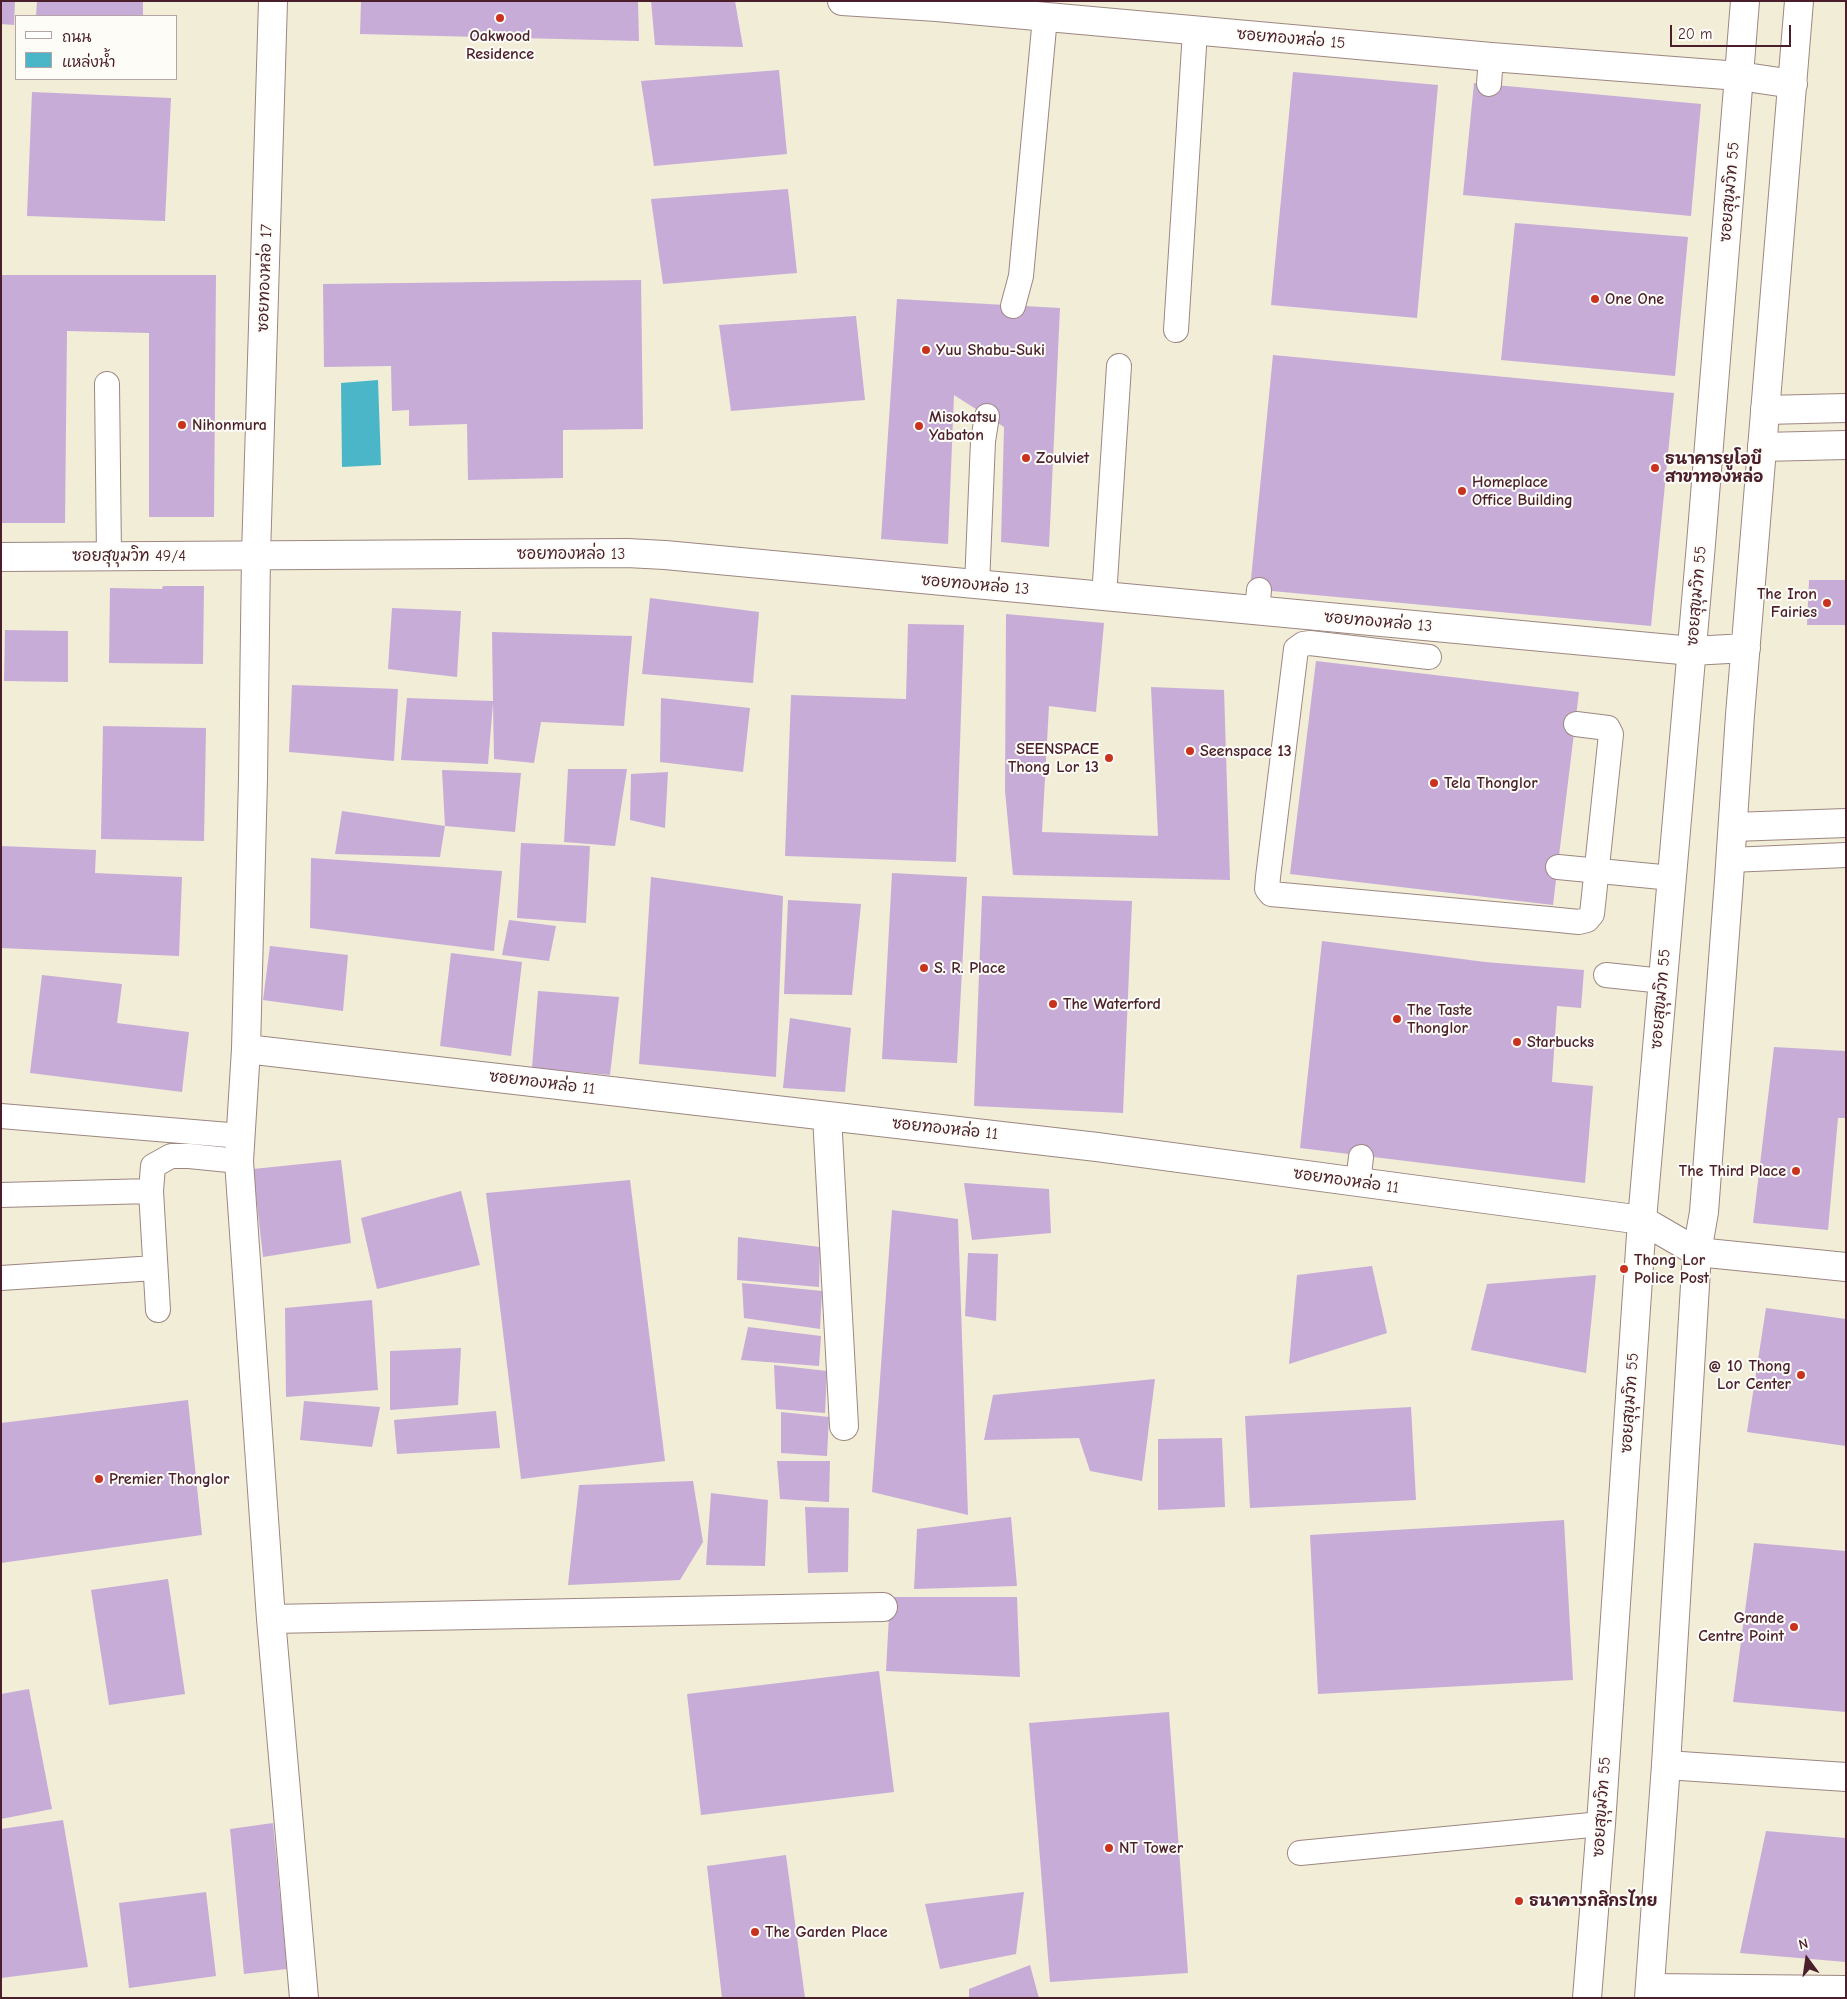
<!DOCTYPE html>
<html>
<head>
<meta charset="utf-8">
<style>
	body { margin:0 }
	#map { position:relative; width:1847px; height:1999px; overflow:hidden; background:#f1edd7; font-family:"Comic Neue","Playpen Sans Thai",sans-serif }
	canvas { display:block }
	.frame { position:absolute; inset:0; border:2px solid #4a1f2b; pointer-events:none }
	.legend { position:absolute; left:15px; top:15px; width:162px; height:65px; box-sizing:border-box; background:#fdfcf7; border:1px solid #b5a4a5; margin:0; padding:6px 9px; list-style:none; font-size:15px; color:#4a1f2b }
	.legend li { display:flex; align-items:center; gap:10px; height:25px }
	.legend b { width:25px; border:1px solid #b5a4a5 }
	.north { position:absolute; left:1782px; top:1934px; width:50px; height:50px; -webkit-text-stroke:4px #fdfcf7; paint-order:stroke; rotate:346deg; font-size:14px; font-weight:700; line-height:20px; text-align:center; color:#4a1f2b }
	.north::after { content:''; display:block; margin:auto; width:18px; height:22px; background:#4a1f2b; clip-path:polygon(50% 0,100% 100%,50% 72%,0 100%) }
	.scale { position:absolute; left:1670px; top:25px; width:121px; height:22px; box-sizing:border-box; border:2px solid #4a1f2b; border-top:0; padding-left:6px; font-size:15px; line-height:18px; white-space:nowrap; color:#4a1f2b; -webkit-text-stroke:4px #fdfcf7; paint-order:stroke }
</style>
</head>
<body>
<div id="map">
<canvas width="1847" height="1999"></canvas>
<div class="frame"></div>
<ul class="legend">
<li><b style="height:6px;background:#fff"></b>ถนน</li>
<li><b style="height:14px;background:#4bb6c7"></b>แหล่งน้ำ</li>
</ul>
<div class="north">N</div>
<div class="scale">20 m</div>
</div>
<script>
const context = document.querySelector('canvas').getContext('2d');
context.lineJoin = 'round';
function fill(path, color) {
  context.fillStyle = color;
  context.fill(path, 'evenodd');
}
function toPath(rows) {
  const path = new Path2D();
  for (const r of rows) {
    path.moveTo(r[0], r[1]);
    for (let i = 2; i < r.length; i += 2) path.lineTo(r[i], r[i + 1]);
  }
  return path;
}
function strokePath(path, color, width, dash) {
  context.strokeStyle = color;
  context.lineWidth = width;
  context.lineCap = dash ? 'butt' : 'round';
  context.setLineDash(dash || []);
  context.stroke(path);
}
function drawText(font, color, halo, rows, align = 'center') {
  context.font = font + ' "Comic Neue","Playpen Sans Thai",sans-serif';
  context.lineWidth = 4;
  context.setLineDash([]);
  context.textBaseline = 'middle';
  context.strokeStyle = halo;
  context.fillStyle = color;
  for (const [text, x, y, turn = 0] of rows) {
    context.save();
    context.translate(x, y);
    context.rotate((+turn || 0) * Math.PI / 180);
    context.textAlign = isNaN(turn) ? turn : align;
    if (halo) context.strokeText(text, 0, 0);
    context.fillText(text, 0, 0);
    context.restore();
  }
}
fill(toPath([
	[378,380,381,465,342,467,341,383]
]), '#4bb6c7');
fill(toPath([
	[1,1,15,1,14,25,1,24],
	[37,1,143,1,143,16,36,16],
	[361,1,638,1,639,41,360,34],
	[651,1,735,1,743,47,655,45],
	[779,70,787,154,654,166,641,81],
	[1293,72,1438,85,1417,318,1271,305],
	[1474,83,1701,104,1691,216,1463,195],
	[32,92,171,98,165,221,27,216],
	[788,189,797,273,663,284,651,199],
	[1515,223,1688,237,1675,376,1501,360],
	[1,275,216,275,214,517,149,517,149,333,67,331,65,523,1,523],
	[641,280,643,429,563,430,563,478,468,480,467,424,409,426,409,410,392,411,391,366,324,367,323,284],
	[897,299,1060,308,1049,547,1001,542,1004,427,954,395,948,544,881,539],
	[856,316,865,400,731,411,719,325],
	[1273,355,1674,393,1651,626,1250,589],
	[1809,580,1846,580,1846,625,1807,625],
	[163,586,204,586,203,664,109,663,110,588,162,589],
	[650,598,759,612,753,683,642,674],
	[392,608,461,611,457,677,388,669],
	[1006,614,1104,623,1096,712,1049,706,1042,832,1158,836,1151,687,1224,690,1230,880,1013,875,1005,791],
	[908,624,964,625,956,862,785,856,791,695,906,699],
	[5,630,68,631,68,682,4,681],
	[492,632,632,636,624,726,541,722,534,763,494,759,493,703,488,764,401,760,407,698,493,701],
	[1316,661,1579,692,1553,905,1290,874],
	[292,685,398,689,394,761,289,752],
	[661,698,750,708,743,772,660,762],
	[103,726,206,728,204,841,101,839],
	[568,769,627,769,615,846,564,842],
	[442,770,521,773,515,832,445,826,440,857,335,854,342,811,445,826],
	[668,772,665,828,630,820,631,774],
	[521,843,590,846,586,923,517,918],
	[1,846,96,850,95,873,182,877,179,956,1,948],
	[311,858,502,871,494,951,310,928],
	[892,873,967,877,957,1063,882,1059],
	[651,877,783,896,776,1077,639,1064],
	[982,896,1132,901,1123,1113,974,1106],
	[788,900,861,904,852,995,784,994],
	[509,920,556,926,549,961,502,955],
	[1322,941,1485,962,1584,970,1581,1008,1557,1006,1552,1082,1593,1086,1585,1183,1300,1148],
	[270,946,348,955,343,1011,263,1000],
	[451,953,522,962,511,1056,440,1046],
	[42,975,122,984,117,1023,189,1032,182,1092,30,1073],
	[538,991,619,997,610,1075,532,1068],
	[790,1018,851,1028,845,1092,783,1088],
	[1774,1047,1846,1051,1846,1118,1838,1118,1828,1230,1753,1223],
	[341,1160,351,1243,263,1257,253,1169],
	[630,1180,665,1461,521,1479,486,1193],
	[964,1183,1049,1189,1051,1233,972,1240],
	[461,1191,480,1265,377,1289,361,1218],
	[892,1210,958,1219,968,1515,872,1492],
	[738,1237,820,1247,819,1287,737,1280],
	[968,1253,998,1254,996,1321,965,1316],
	[1372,1266,1387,1333,1289,1364,1297,1275],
	[1596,1275,1586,1373,1471,1350,1487,1284],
	[742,1283,822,1291,820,1329,744,1318],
	[372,1300,378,1390,286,1397,285,1308],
	[1766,1308,1846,1319,1846,1446,1747,1432],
	[748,1327,821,1336,819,1366,741,1360],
	[461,1348,458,1405,390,1410,390,1351],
	[774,1365,827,1371,825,1413,776,1409],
	[1155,1379,1142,1481,1090,1471,1079,1438,984,1440,993,1395],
	[188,1400,202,1535,1,1563,1,1423],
	[304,1401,380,1407,372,1447,300,1440],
	[1411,1407,1416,1500,1250,1508,1245,1416],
	[496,1411,500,1448,397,1454,394,1420],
	[781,1412,829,1417,827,1456,781,1453],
	[1222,1438,1225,1507,1158,1510,1158,1439],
	[777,1461,830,1461,829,1502,780,1499],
	[693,1481,703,1542,680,1580,568,1585,579,1485],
	[711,1493,768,1500,765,1566,706,1565],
	[805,1507,849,1508,848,1572,808,1573],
	[1011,1517,1017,1586,914,1589,917,1529],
	[1564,1520,1573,1680,1318,1694,1310,1535],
	[1754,1543,1846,1551,1846,1712,1733,1702],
	[168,1579,185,1694,109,1705,91,1590],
	[890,1597,1017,1597,1020,1677,886,1671],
	[879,1671,894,1792,701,1815,687,1694],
	[29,1689,52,1809,1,1819,1,1694],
	[1169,1712,1188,1973,1050,1982,1029,1723],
	[63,1820,88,1967,1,1978,1,1829],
	[273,1823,287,1969,244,1974,230,1829],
	[1766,1831,1846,1838,1846,1962,1740,1953],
	[786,1855,805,1998,722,1998,707,1866],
	[206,1892,216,1976,129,1988,119,1903],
	[1024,1892,1016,1954,940,1969,925,1904],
	[1030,1965,1039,1998,969,1998,969,1989]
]), '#c7acd8');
const service = toPath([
	[1489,84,1491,57],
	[1013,306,1021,276,1045,17],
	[1176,330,1195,31],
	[107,384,109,556],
	[977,585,983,441,987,416],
	[1104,597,1119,366],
	[1257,611,1259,590],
	[1429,657,1310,643,1303,644,1296,649,1268,877,1267,889,1271,894,1549,919,1579,922,1587,920,1592,914,1611,734,1608,728,1576,724],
	[1730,860,1846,855],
	[1558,867,1672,878],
	[1606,975,1663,981],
	[1,1116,241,1136],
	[1358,1183,1361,1157],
	[1,1195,151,1191],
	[1,1278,155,1268],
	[158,1310,151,1191,153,1166,171,1156,189,1156,239,1161],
	[1300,1853,1601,1824],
	[1650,1986,1846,1988]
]);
const minor = toPath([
	[273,1,256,555,253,778,246,1049,239,1161,271,1619,304,1998],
	[842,1,937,7,1491,57,1739,76],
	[1765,410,1846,408],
	[1762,447,1846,445],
	[1733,827,1846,823],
	[246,1049,1097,1147,1642,1220],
	[827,1116,844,1426],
	[271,1619,883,1607],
	[1666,1765,1846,1777]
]);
const tertiary = toPath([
	[1,557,627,553,665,555,1692,651],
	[1697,1252,1846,1267]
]);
const secondary = toPath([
	[1739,76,1793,84],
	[1692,651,1746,648],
	[1642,1220,1697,1252],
	[1587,1998,1601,1824,1642,1220,1701,544,1745,1],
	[1649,1998,1666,1765,1697,1252,1704,1212,1729,880,1740,715,1799,1]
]);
strokePath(service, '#9e8681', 26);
strokePath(minor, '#9e8681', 30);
strokePath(tertiary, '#9e8681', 30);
strokePath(secondary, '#9e8681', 30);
strokePath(service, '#fff', 24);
strokePath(minor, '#fff', 28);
strokePath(tertiary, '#fff', 28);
strokePath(secondary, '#fff', 28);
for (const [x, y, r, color] of [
	[500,18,5,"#c8321e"],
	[1595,299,5,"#c8321e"],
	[926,350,5,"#c8321e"],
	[182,425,5,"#c8321e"],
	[919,426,5,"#c8321e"],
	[1026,458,5,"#c8321e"],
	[1655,468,5,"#c8321e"],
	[1462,491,5,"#c8321e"],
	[1827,603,5,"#c8321e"],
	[1190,751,5,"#c8321e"],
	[1109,758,5,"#c8321e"],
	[1434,783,5,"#c8321e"],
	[924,968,5,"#c8321e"],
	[1053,1004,5,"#c8321e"],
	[1397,1019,5,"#c8321e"],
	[1517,1042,5,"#c8321e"],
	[1796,1171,5,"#c8321e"],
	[1624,1269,5,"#c8321e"],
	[1801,1375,5,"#c8321e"],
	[99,1479,5,"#c8321e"],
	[1794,1627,5,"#c8321e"],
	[1109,1848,5,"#c8321e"],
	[1519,1901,5,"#c8321e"],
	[755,1932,5,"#c8321e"]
]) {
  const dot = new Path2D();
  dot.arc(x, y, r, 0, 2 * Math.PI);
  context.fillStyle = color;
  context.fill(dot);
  strokePath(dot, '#fdfcf7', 2);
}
drawText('bold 16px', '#4a1f2b', '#fdfcf7', [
	["Oakwood",500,36,"center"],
	["Residence",500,54,"center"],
	["One One",1605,299],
	["Yuu Shabu-Suki",936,350],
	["Misokatsu",929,417],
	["Yabaton",929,435],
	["Nihonmura",192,425],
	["Zoulviet",1036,458],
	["ธนาคารยูโอบี",1665,459],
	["สาขาทองหล่อ",1665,477],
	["Homeplace",1472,482],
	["Office Building",1472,500],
	["The Iron",1817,594,"right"],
	["Fairies",1817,612,"right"],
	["SEENSPACE",1099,749,"right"],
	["Thong Lor 13",1099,767,"right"],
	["Seenspace 13",1200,751],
	["Tela Thonglor",1444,783],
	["S. R. Place",934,968],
	["The Waterford",1063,1004],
	["The Taste",1407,1010],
	["Thonglor",1407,1028],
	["Starbucks",1527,1042],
	["The Third Place",1786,1171,"right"],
	["Thong Lor",1634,1260],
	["Police Post",1634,1278],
	["@ 10 Thong",1791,1366,"right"],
	["Lor Center",1791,1384,"right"],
	["Premier Thonglor",109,1479],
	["Grande",1784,1618,"right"],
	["Centre Point",1784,1636,"right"],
	["NT Tower",1119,1848],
	["ธนาคารกสิกรไทย",1529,1901],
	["The Garden Place",765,1932]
], 'left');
drawText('16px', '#4a1f2b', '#fdfcf7', [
	["ซอยทองหล่อ 15",1291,39,5],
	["ซอยสุขุมวิท 55",1730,192,-85],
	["ซอยทองหล่อ 17",265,278,-88],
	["ซอยทองหล่อ 13",571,554],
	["ซอยสุขุมวิท 49/4",129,556],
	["ซอยทองหล่อ 13",975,585,5],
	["ซอยสุขุมวิท 55",1697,596,-85],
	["ซอยทองหล่อ 13",1378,622,5],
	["ซอยสุขุมวิท 55",1661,999,-85],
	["ซอยทองหล่อ 11",542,1083,7],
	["ซอยทองหล่อ 11",945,1129,6],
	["ซอยทองหล่อ 11",1346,1181,8],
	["ซอยสุขุมวิท 55",1630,1403,-86],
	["ซอยสุขุมวิท 55",1602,1807,-86]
]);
</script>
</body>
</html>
